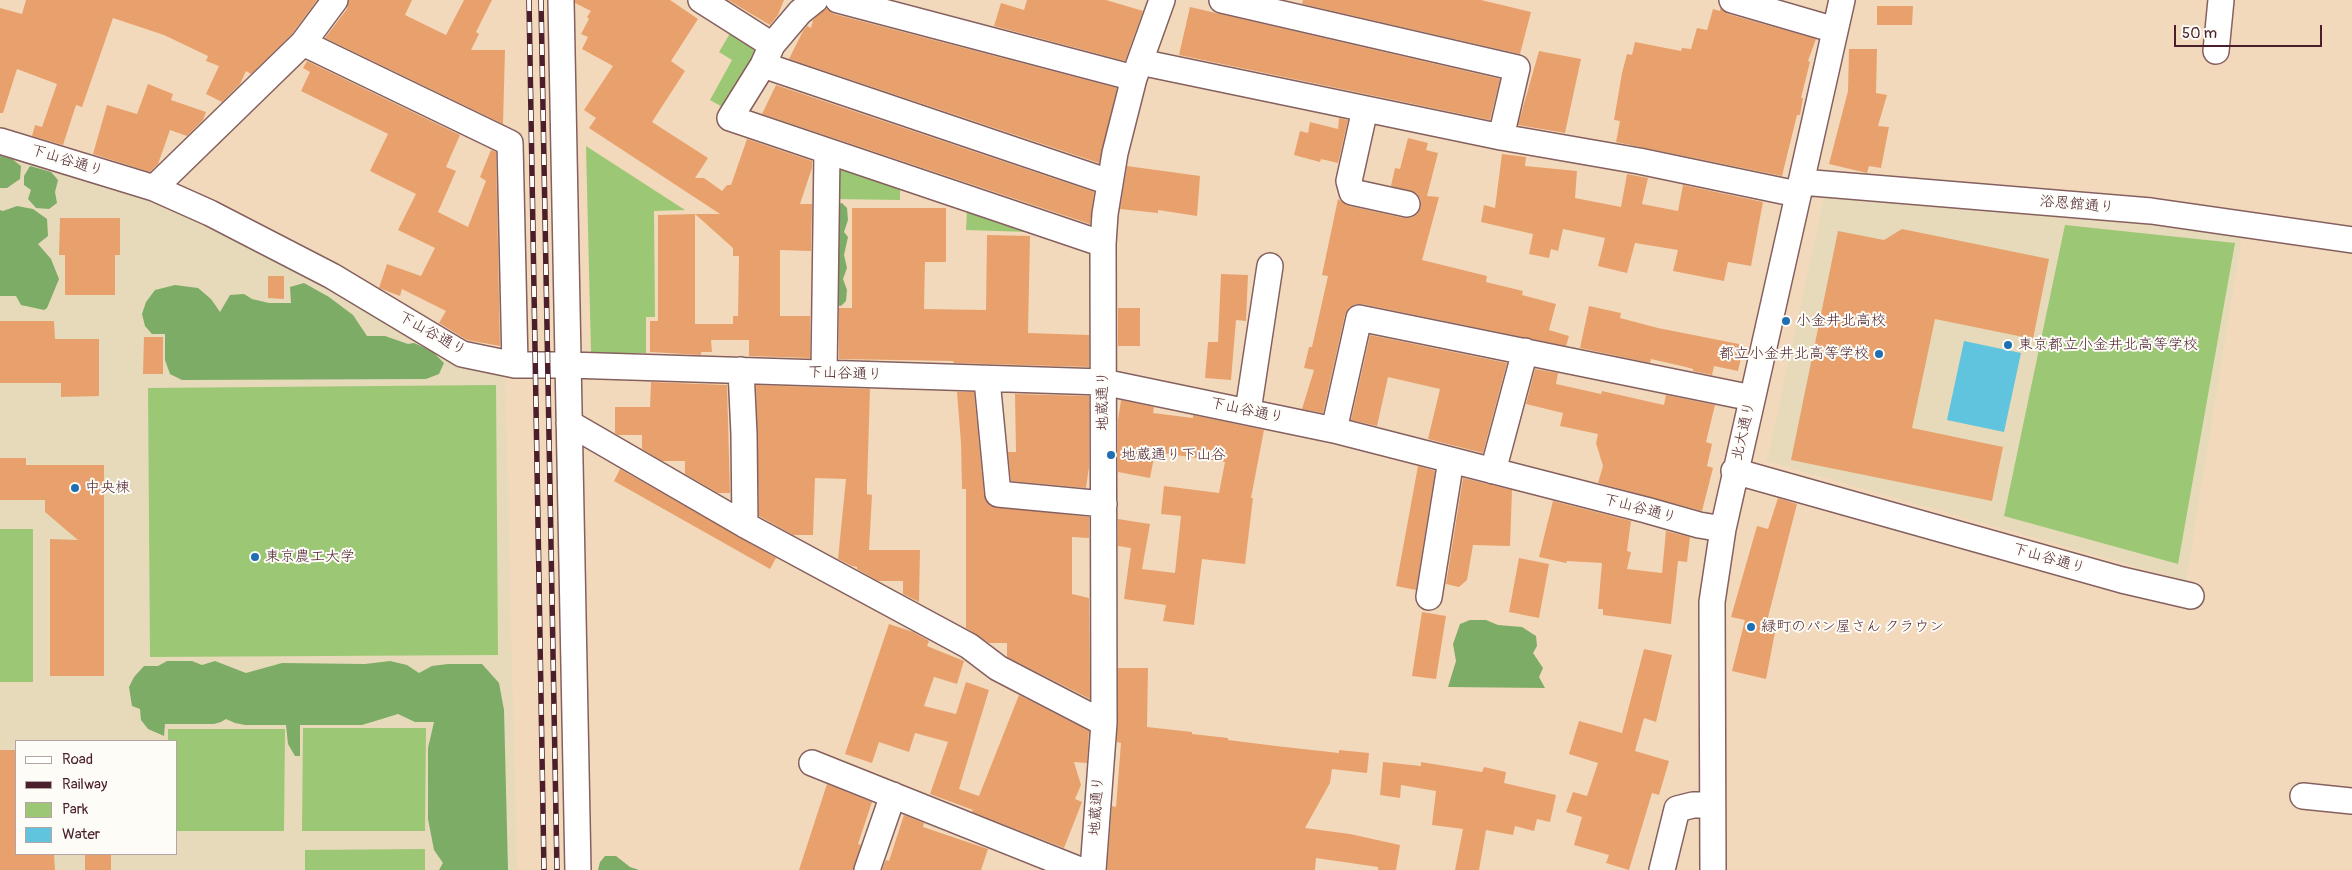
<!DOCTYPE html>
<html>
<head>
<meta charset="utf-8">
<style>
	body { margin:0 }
	#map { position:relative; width:2352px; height:870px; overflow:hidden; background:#f3d9bc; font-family:Pangolin,sans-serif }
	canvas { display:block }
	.legend { position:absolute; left:15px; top:740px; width:162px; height:115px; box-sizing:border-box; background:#fdfcf7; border:1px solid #b5a4a5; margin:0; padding:6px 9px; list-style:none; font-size:15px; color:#4a1f2b }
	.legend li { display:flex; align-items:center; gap:10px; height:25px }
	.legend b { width:25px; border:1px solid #b5a4a5 }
	.scale { position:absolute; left:2174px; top:25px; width:148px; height:22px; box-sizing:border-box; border:2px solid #4a1f2b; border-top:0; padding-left:6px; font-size:15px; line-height:18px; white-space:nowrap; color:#4a1f2b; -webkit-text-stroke:4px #fdfcf7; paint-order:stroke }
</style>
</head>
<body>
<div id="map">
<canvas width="2352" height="870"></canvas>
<ul class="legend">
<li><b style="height:6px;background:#fff"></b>Road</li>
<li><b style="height:6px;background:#4a1f2b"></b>Railway</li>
<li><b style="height:14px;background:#9cc875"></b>Park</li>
<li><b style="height:14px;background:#61c4df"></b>Water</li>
</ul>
<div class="scale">50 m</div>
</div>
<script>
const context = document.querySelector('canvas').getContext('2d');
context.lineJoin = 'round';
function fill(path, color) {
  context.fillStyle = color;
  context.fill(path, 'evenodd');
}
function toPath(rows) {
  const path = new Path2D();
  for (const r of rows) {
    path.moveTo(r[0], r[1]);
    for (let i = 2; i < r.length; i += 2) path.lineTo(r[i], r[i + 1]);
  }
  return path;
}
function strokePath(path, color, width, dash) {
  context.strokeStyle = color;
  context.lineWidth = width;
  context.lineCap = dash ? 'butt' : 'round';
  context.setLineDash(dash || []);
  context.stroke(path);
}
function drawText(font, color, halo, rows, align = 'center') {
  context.font = font + ' Pangolin,"Klee One",sans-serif';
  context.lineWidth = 4;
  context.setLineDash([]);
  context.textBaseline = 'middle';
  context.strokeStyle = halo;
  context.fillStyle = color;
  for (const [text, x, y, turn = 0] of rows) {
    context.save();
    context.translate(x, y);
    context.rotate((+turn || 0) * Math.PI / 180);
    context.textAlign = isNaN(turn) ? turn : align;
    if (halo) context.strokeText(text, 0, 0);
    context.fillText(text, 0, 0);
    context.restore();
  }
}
fill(toPath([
	[0,149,149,201,326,282,505,373,517,870,0,870],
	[16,741,176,741,176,854,16,854],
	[1825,193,2243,230,2186,581,1767,461]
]), '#e6daba');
fill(toPath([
	[732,30,761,46,726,109,710,100,732,60,719,52],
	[586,146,685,210,654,211,655,317,646,317,646,353,591,353],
	[834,166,900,186,900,200,834,199],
	[967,211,1029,228,1029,232,966,230],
	[2065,225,2235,243,2178,564,2004,516],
	[496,385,498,655,150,657,148,388],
	[0,529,33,529,33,682,0,682],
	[303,728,426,728,425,831,302,831],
	[168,729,285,729,284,831,176,831,176,741,168,741],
	[425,849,425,870,305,870,305,850]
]), '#9cc875');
fill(toPath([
	[0,156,12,159,21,166,20,179,7,188,0,188],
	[30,166,51,172,58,180,55,192,57,203,49,209,36,208,28,199,31,190,24,185,24,176],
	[842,203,847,208,848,220,844,232,848,237,844,255,847,268,843,279,847,290,846,301,841,306,835,305,835,205],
	[17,206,33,209,47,219,48,236,38,244,51,259,59,279,47,308,44,310,21,305,16,296,0,296,0,210,3,211],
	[304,283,329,297,353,315,367,336,385,336,408,344,414,343,432,351,444,363,439,374,426,379,182,380,170,374,165,360,165,334,152,334,145,326,142,314,146,302,155,290,175,285,198,288,211,299,220,312,230,295,244,294,252,299,269,303,291,303,290,287],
	[1470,620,1486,620,1498,625,1522,627,1536,636,1537,646,1533,653,1543,668,1539,677,1545,688,1448,687,1456,661,1453,644,1460,624],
	[167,661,192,661,202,665,215,661,246,673,282,663,365,664,390,661,407,665,419,673,432,666,448,664,482,664,499,683,504,710,508,870,439,870,443,863,434,850,428,819,428,748,434,722,415,722,398,714,362,725,300,725,300,756,295,756,288,744,286,725,245,725,235,723,226,719,221,722,214,724,165,724,164,736,148,729,141,720,140,709,132,706,129,687,134,677,144,666,158,666],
	[605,856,616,856,630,867,639,870,598,870,600,862]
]), '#7dac66');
fill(toPath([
	[1964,341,2021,353,2004,432,1947,420]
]), '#61c4df');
fill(toPath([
	[26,0,317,0,292,34,251,74,246,71,240,84,222,102,206,94,219,66,206,61,208,56,164,35,113,18,82,107,76,105,63,145,32,136,35,125,42,127,57,84,17,69,3,113,0,113,0,8,22,14],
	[349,0,412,0,405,15,446,35,464,0,492,0,476,32,479,34,471,50,505,50,503,124,325,38,347,9],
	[575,0,670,0,698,19,671,61,685,71,652,122,708,158,695,178,704,178,722,191,727,185,731,185,747,139,812,161,812,168,800,204,812,204,811,251,780,250,780,316,810,316,810,358,749,356,749,340,711,340,712,352,701,352,701,355,650,352,650,321,658,321,658,215,695,214,695,324,733,324,733,316,738,316,739,256,733,256,733,248,695,214,720,214,589,128,596,118,584,110,613,66,582,49,588,37,581,34,589,19,587,17,591,11,575,3],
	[728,0,784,0,778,15,770,25],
	[1027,0,1106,0,1143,11,1125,61,994,26,1001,3,1024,10],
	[1303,0,1481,0,1531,12,1520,54,1302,4],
	[1877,6,1913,6,1912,25,1877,25],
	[1190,7,1500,79,1490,120,1179,55],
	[826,8,834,14,1117,88,1099,163,789,59,803,31,807,26,811,28,813,20],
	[1720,8,1728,14,1816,39,1808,61,1810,62,1801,98,1803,98,1800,115,1797,115,1782,176,1616,142,1620,121,1614,120,1622,73,1627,54,1632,55,1635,42,1681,51,1682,48,1691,49,1697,28,1707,30,1713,9,1720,11],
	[1849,49,1877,49,1876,93,1887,95,1878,126,1889,127,1881,168,1869,166,1867,173,1829,164,1848,91],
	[1539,51,1581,59,1565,133,1518,125],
	[307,61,460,135,446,167,456,171,438,212,468,227,486,181,480,177,491,150,496,152,500,346,467,340,439,323,446,311,402,289,400,296,379,288,387,264,421,276,435,248,398,230,416,194,370,171,388,134,301,91,310,72,303,68],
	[148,84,173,94,171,100,206,112,203,120,187,136,170,130,158,164,150,172,93,154,107,105,137,114],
	[776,85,1094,192,1090,224,762,114],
	[1339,118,1348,120,1338,163,1321,159,1320,162,1294,155,1300,131,1308,133,1310,122,1338,129],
	[1408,138,1428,143,1426,150,1438,153,1427,196,1439,197,1422,260,1487,276,1486,282,1523,291,1522,295,1556,304,1549,330,1569,336,1566,346,1362,304,1355,304,1349,308,1345,315,1323,413,1302,409,1314,370,1304,368,1309,347,1312,347,1328,276,1322,275,1338,199,1349,206,1404,218,1411,218,1417,214,1421,207,1421,200,1417,194,1391,186,1395,168,1400,169],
	[1502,154,1526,157,1525,166,1577,171,1575,198,1621,207,1627,174,1648,178,1642,204,1678,211,1683,185,1763,202,1751,266,1728,262,1724,281,1673,271,1678,250,1635,243,1627,273,1598,266,1605,238,1563,229,1558,251,1551,249,1549,258,1529,254,1533,234,1481,222,1484,205,1495,208],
	[1127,166,1200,176,1197,216,1158,210,1158,213,1120,209],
	[852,208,946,208,946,262,925,262,924,309,986,310,987,235,1030,236,1028,333,1089,335,1089,367,954,363,953,361,839,359,839,308,852,308],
	[60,218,120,218,120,255,115,255,115,295,65,295,65,255,59,255],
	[1902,229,2049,259,2033,339,1935,319,1912,428,2003,447,1992,501,1791,460,1838,231,1884,240],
	[1221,274,1248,275,1246,321,1236,320,1231,380,1205,378,1208,342,1218,342],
	[268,276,284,276,284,299,268,298],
	[1589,306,1621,313,1620,318,1658,328,1744,345,1738,371,1714,366,1712,375,1693,371,1693,369,1686,367,1651,359,1650,363,1580,348],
	[1118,308,1140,308,1140,346,1118,346],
	[0,321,54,321,55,339,99,339,99,396,61,397,61,383,0,383],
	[1370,335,1507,363,1483,453,1428,439,1440,389,1388,377,1377,426,1351,420],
	[144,337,163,337,163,374,143,374],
	[1535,369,1558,373,1556,384,1601,394,1602,391,1664,405,1666,395,1715,405,1706,442,1712,444,1707,466,1713,468,1702,511,1598,483,1603,466,1596,443,1598,434,1560,426,1563,413,1526,404],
	[651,382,727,385,730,493,718,493,685,474,685,461,662,461,642,449,642,435,618,435,615,433,615,407,650,407],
	[756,385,870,389,867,486,867,494,872,495,869,550,920,550,919,602,903,594,903,581,878,581,857,569,857,567,852,566,838,559,846,479,815,478,813,535,793,535,759,516],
	[957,392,974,392,984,495,990,506,1089,517,1089,538,1072,537,1072,594,1089,598,1090,699,1007,657,1007,643,989,643,966,628,966,489,962,489,961,443],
	[1015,394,1089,396,1089,467,1086,488,1011,481,1008,452,1016,452],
	[1121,400,1154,407,1153,413,1193,418,1193,415,1264,430,1251,498,1253,498,1245,564,1202,559,1194,625,1163,621,1166,605,1124,599,1131,548,1118,546,1118,519,1150,524,1142,569,1175,573,1181,516,1161,514,1164,486,1219,493,1225,462,1155,452,1150,478,1118,472,1118,420],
	[0,458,26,458,26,465,104,465,104,676,50,676,50,539,78,540,45,512,45,500,0,500],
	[1418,466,1435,471,1416,590,1396,586],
	[620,469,776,558,770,569,614,481],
	[1463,478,1512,490,1510,546,1473,545,1467,580,1459,587,1446,584],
	[1778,498,1797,504,1766,625,1776,627,1766,679,1732,671,1745,620,1731,617,1757,526,1768,529],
	[1553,501,1631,521,1627,551,1631,552,1627,569,1662,573,1666,531,1690,537,1687,562,1678,561,1671,624,1603,615,1603,609,1598,609,1602,563,1567,561,1566,563,1539,557],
	[1519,558,1549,564,1539,618,1509,612],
	[1422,612,1446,616,1436,679,1412,676],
	[889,624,913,632,929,641,927,646,964,661,957,684,934,677,924,706,956,714,966,682,989,690,959,789,979,796,1019,695,1089,731,1087,763,1074,762,1081,785,1075,799,1082,802,1064,848,972,812,973,810,930,794,948,742,915,733,909,752,879,742,872,763,845,754],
	[1644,649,1672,655,1656,722,1644,718,1635,751,1669,761,1659,795,1652,793,1629,870,1606,863,1609,855,1574,845,1582,817,1566,812,1573,792,1587,796,1598,763,1569,754,1579,721,1622,733],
	[1118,668,1148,668,1147,727,1192,732,1192,734,1228,738,1228,740,1276,746,1339,753,1339,750,1369,753,1367,773,1332,769,1330,783,1305,828,1350,834,1400,845,1396,870,1378,870,1378,867,1316,858,1315,870,1107,870,1112,806,1116,807,1121,743,1117,742],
	[0,750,16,750,16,854,54,854,55,870,0,870],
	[1383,762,1421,766,1421,762,1482,772,1484,767,1506,772,1504,783,1556,795,1550,822,1537,819,1534,831,1515,826,1513,835,1486,830,1479,870,1455,870,1463,829,1432,825,1436,791,1401,785,1400,798,1380,795],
	[827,784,872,802,858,844,861,845,853,870,799,870],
	[904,815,924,823,923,827,988,849,981,870,882,870,886,860,889,861],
	[85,854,111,854,111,870,85,870]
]), '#e8a16d');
const minor = toPath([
	[561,0,578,870],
	[701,0,772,45],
	[815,0,800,12,772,45,763,65,730,118,1103,244],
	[838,0,1134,78],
	[1222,0,1517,68,1501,137],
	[1732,0,1835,30],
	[303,43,510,143,515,365],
	[2216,51,2221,0],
	[1140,62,1501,137,1639,161,1797,194],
	[763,65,1109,182],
	[1365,109,1349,181,1352,192,1407,204],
	[0,141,154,188,210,213,332,276,462,354,515,365,569,365,1103,382,1334,430,1646,510,1699,525,1723,529],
	[1801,182,2151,211,2352,240],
	[154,188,303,43,335,0],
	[741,370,744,434,745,525],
	[824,373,827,152],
	[987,380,998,494,1104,504],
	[1248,411,1270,266],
	[569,423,745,525,969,646,998,668,1104,723],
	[1334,430,1359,318,1752,398],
	[1493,471,1525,351],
	[1734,471,2122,580,2191,596],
	[1429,597,1451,460],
	[812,763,1080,870],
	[2303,796,2352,801],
	[867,870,893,795],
	[1093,870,1104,723,1103,244,1105,214,1115,153,1134,78,1162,0],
	[1662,870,1677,809,1693,805,1712,805],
	[1713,870,1712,602,1723,529,1842,0]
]);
strokePath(minor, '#85605e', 28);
strokePath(minor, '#fff', 25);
const rail = toPath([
	[529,0,544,870],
	[541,0,557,870]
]);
strokePath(rail, '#4a1f2b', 5.5);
strokePath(rail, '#fdfcf7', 4, [11]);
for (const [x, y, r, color] of [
	[1786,321,5,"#1f6fb2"],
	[2008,345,5,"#1f6fb2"],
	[1879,354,5,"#1f6fb2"],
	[1111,455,5,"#1f6fb2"],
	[75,488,5,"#1f6fb2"],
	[255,557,5,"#1f6fb2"],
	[1751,627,5,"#1f6fb2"]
]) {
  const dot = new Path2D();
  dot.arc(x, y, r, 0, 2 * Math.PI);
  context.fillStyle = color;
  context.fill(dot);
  strokePath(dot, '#fdfcf7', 2);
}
drawText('15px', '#4a1f2b', '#fdfcf7', [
	["下山谷通り",67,161,17],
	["浴恩館通り",2077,205,5],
	["下山谷通り",432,334,29],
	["下山谷通り",845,374,2],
	["地蔵通り",1103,401,-90],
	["下山谷通り",1247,411,12],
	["北大通り",1744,431,-77],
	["下山谷通り",1640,509,15],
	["下山谷通り",2049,559,16],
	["地蔵通り",1097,806,-86]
]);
drawText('15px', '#4a1f2b', '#fdfcf7', [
	["小金井北高校",1796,321],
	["東京都立小金井北高等学校",2018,345],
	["都立小金井北高等学校",1869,354,"right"],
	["地蔵通り下山谷",1121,455],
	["中央棟",85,488],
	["東京農工大学",265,557],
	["緑町のパン屋さん クラウン",1761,627]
], 'left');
</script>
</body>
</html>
